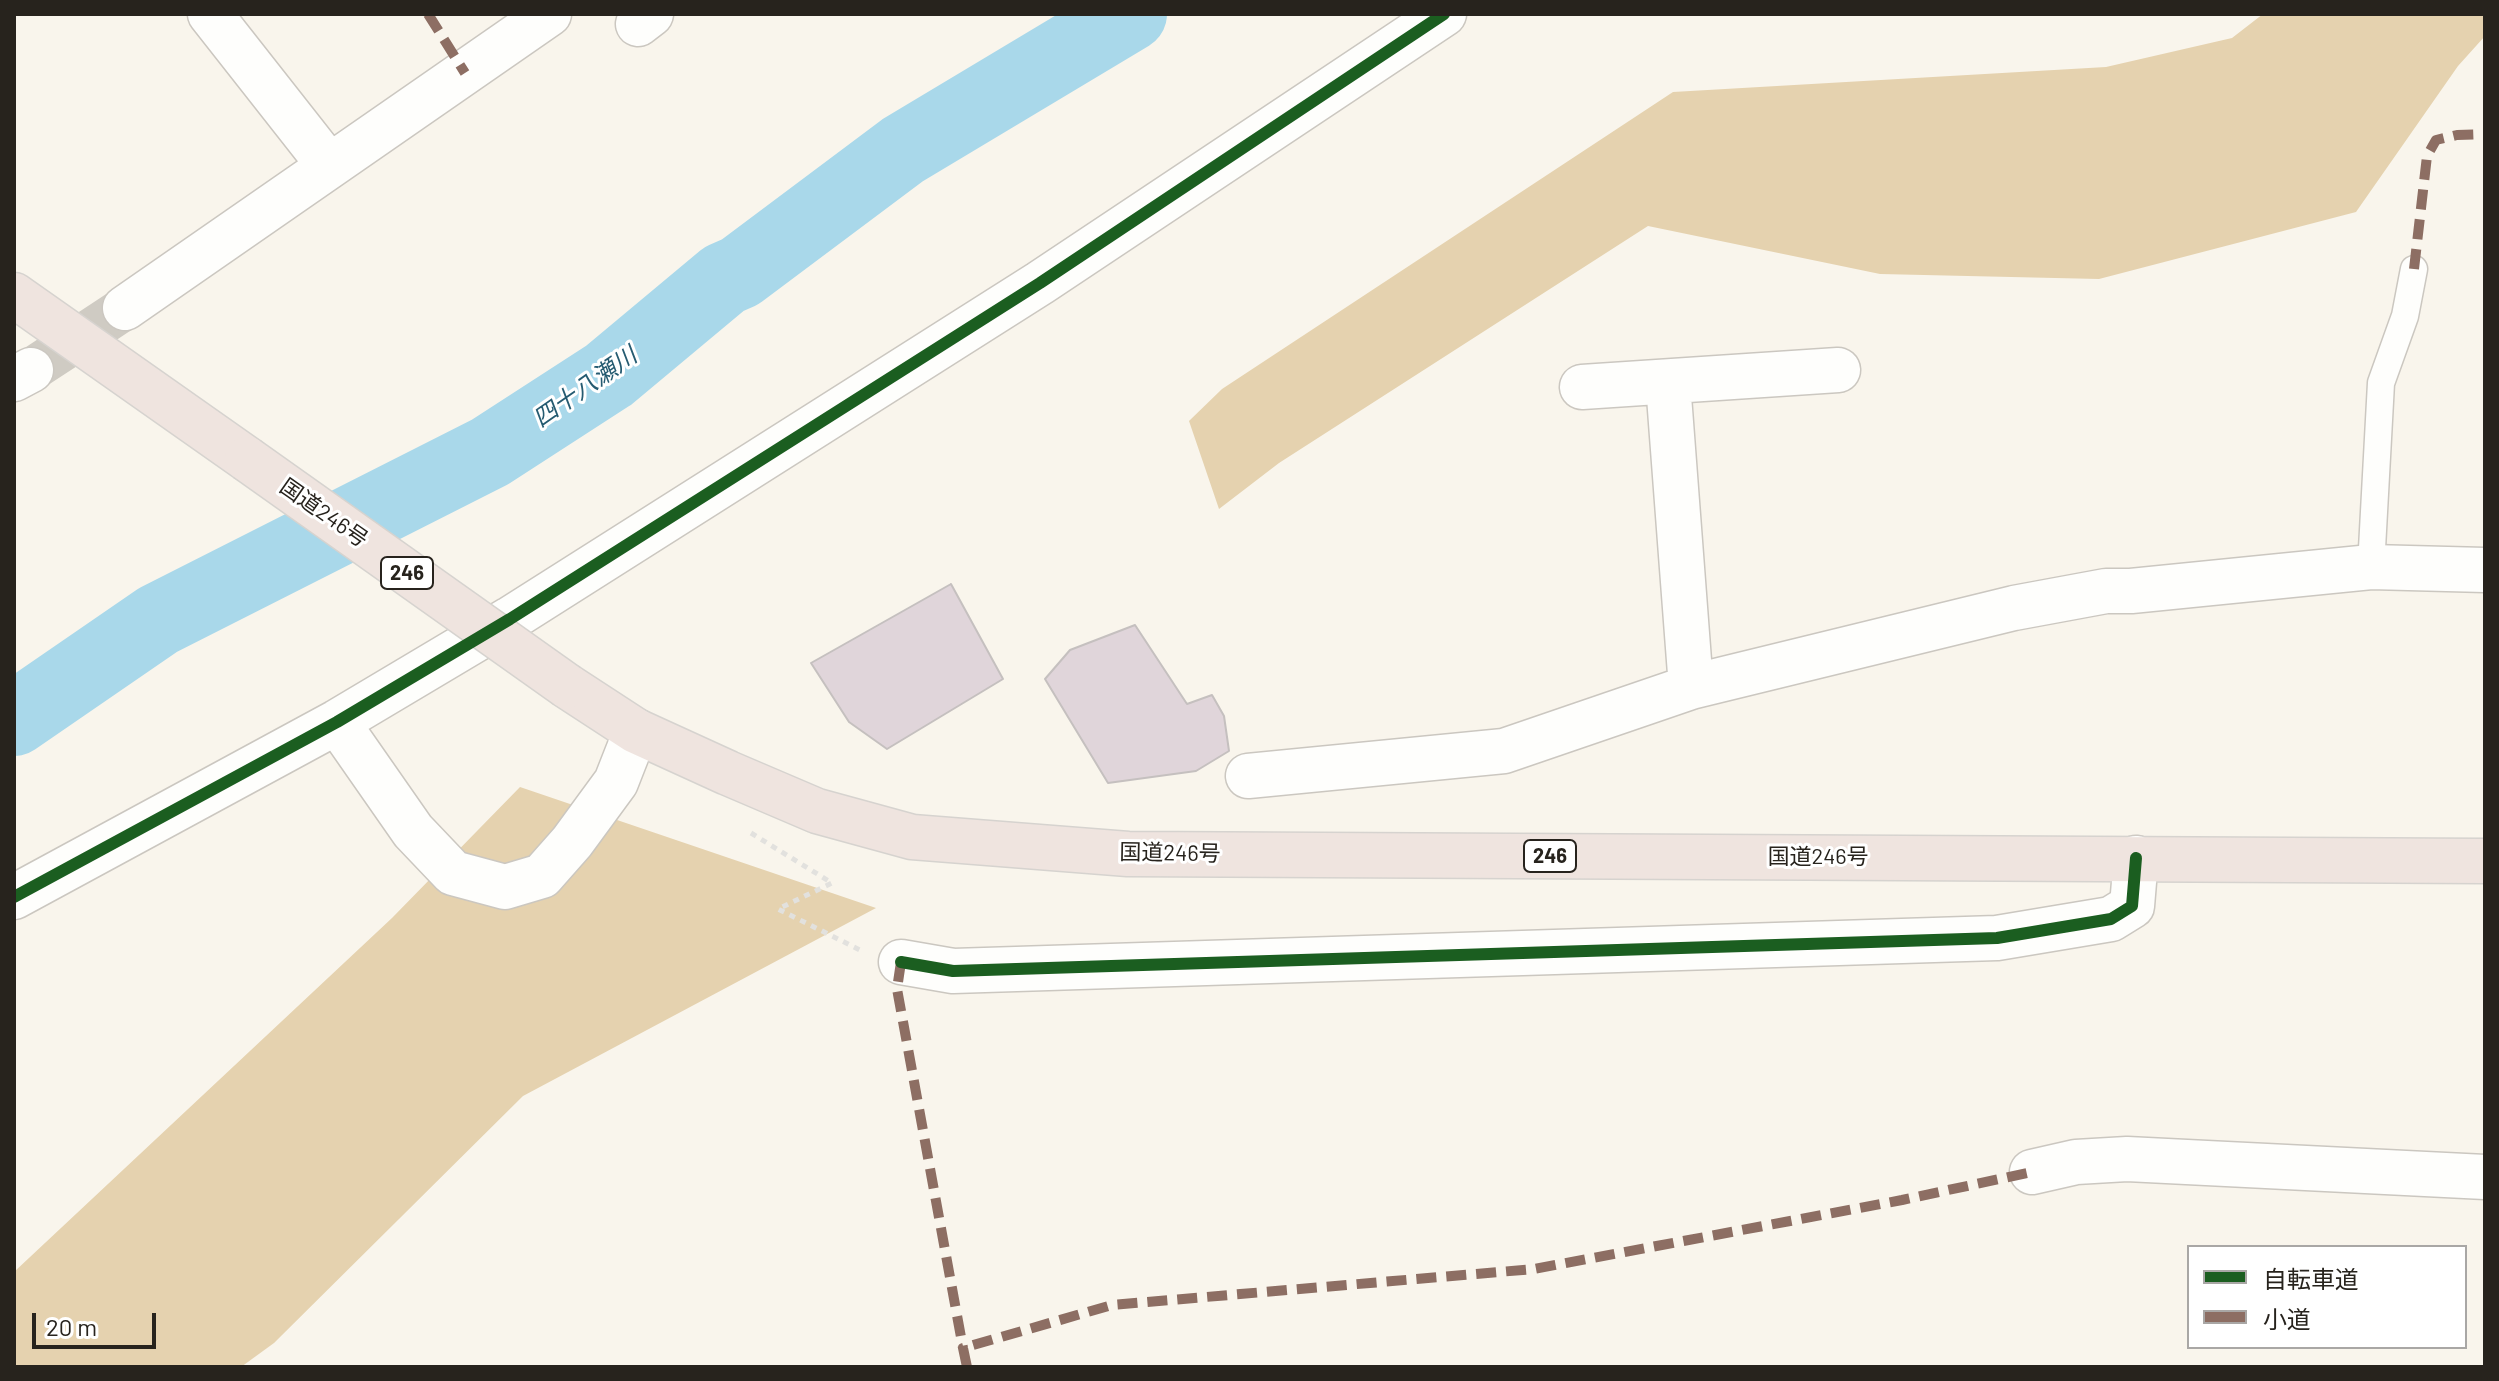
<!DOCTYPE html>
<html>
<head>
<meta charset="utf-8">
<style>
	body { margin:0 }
	#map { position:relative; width:2499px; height:1381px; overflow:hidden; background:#f9f5ec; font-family:Barlow,"Noto Sans JP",sans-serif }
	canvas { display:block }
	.frame { position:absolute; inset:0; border:16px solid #27231d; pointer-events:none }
	.legend { position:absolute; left:2187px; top:1245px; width:280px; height:104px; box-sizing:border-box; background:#fff; border:2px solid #a9a7a5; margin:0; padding:10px 14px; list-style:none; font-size:24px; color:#27231d }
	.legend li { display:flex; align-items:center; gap:16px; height:40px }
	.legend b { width:40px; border:2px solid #a9a7a5 }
	.scale { position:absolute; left:32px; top:1313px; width:124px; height:36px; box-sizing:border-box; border:4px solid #27231d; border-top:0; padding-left:10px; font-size:24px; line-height:28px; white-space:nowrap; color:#27231d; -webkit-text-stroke:6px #fff; paint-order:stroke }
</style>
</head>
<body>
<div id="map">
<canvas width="2499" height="1381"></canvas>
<div class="frame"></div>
<ul class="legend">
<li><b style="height:10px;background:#1b5e20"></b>自転車道</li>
<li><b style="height:10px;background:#8d6e63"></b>小道</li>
</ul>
<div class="scale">20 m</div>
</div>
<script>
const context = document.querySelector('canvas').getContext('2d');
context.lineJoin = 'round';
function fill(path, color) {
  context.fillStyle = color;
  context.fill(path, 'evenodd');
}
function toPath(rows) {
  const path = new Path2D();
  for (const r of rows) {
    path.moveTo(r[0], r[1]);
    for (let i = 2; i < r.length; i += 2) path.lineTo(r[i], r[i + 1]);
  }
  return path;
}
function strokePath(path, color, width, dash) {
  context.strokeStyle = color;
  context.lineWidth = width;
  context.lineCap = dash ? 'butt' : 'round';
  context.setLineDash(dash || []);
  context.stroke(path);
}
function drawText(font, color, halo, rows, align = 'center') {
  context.font = font + ' Barlow,"Noto Sans JP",sans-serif';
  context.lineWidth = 6;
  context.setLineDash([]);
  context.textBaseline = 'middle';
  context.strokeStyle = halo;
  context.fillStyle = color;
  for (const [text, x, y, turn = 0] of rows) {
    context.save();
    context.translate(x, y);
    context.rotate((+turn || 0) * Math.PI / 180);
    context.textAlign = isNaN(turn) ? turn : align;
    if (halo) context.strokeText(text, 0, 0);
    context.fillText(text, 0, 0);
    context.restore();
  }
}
fill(toPath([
	[2263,14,2485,14,2485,36,2458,66,2356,212,2099,279,1880,274,1648,226,1279,463,1219,509,1189,421,1222,389,1673,92,2106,67,2232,38],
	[520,787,876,908,523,1096,274,1343,241,1367,14,1367,14,1272,392,918]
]), '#e5d2af');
strokePath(toPath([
	[14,719,158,620,490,452,609,375,724,279,740,272,903,150,1130,14]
]), '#a9d8ea', 74);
const building = toPath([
	[951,584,1003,679,887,749,849,722,811,663,951,584],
	[1135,625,1187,704,1212,695,1224,716,1229,751,1196,771,1108,783,1045,679,1070,650,1135,625]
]);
fill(building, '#e0d5da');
strokePath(building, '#c5c0bf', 2);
strokePath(toPath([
	[31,370,125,308]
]), '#cfcbc3', 44, [44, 22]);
const service = toPath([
	[2371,567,2381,383,2405,316,2414,269]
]);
const minor = toPath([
	[210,14,328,164],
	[638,24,651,14],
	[125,308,549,14],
	[14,379,31,370],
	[1668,383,1691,687],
	[1582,387,1838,370],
	[1248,776,1504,751,1691,687,2014,608,2106,591,2131,591,2371,567,2485,570],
	[901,962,953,971,1997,938,2111,919,2132,906,2136,858],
	[2032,1172,2076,1162,2127,1159,2485,1177]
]);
const tertiary = toPath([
	[337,722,413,831,453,873,505,887,542,876,572,842,616,782,636,731],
	[14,897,337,722,510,619,1040,283,1444,14]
]);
const trunk = toPath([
	[14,295,247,459],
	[567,686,636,731,728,773,817,811,912,837,1128,854,2485,861]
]);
strokePath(service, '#cbc7c0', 29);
strokePath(minor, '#cbc7c0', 47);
strokePath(tertiary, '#cbc7c0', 47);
strokePath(trunk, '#d6d3cf', 47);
strokePath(toPath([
	[751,833,832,883,778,909,860,950]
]), '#e2e1de', 5, [6, 6]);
strokePath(service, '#fefefc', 26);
strokePath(minor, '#fefefc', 44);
strokePath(tertiary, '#fefefc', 44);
strokePath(trunk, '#efe4df', 44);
const trunkBridge = toPath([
	[247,459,567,686]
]);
strokePath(trunkBridge, '#d6d3cf', 47, []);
strokePath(trunkBridge, '#efe4df', 44);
strokePath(toPath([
	[428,14,465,73],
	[2414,269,2427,156,2436,140,2457,135,2485,134],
	[901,962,897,989,963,1348],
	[967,1367,963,1348,1112,1305,1534,1269,1902,1200,2032,1172]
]), '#8d6e63', 10, [20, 10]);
strokePath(toPath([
	[14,897,337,722,510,619,1040,283,1444,14],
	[901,962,953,971,1997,938,2111,919,2132,906,2136,858]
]), '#1b5e20', 12);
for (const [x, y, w] of [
	[407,573,52],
	[1550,856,52]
]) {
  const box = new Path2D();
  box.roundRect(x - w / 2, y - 16, w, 32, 6);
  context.fillStyle = '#fff';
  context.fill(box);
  strokePath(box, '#27231d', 2);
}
drawText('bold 20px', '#27231d', null, [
	["246",407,573],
	["246",1550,856]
]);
drawText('22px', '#27231d', '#fff', [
	["国道246号",324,513,35],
	["国道246号",1170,853,1],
	["国道246号",1818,857]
]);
drawText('italic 24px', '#255b71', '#fff', [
	["四十八瀬川",585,387,-35]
]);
</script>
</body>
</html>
